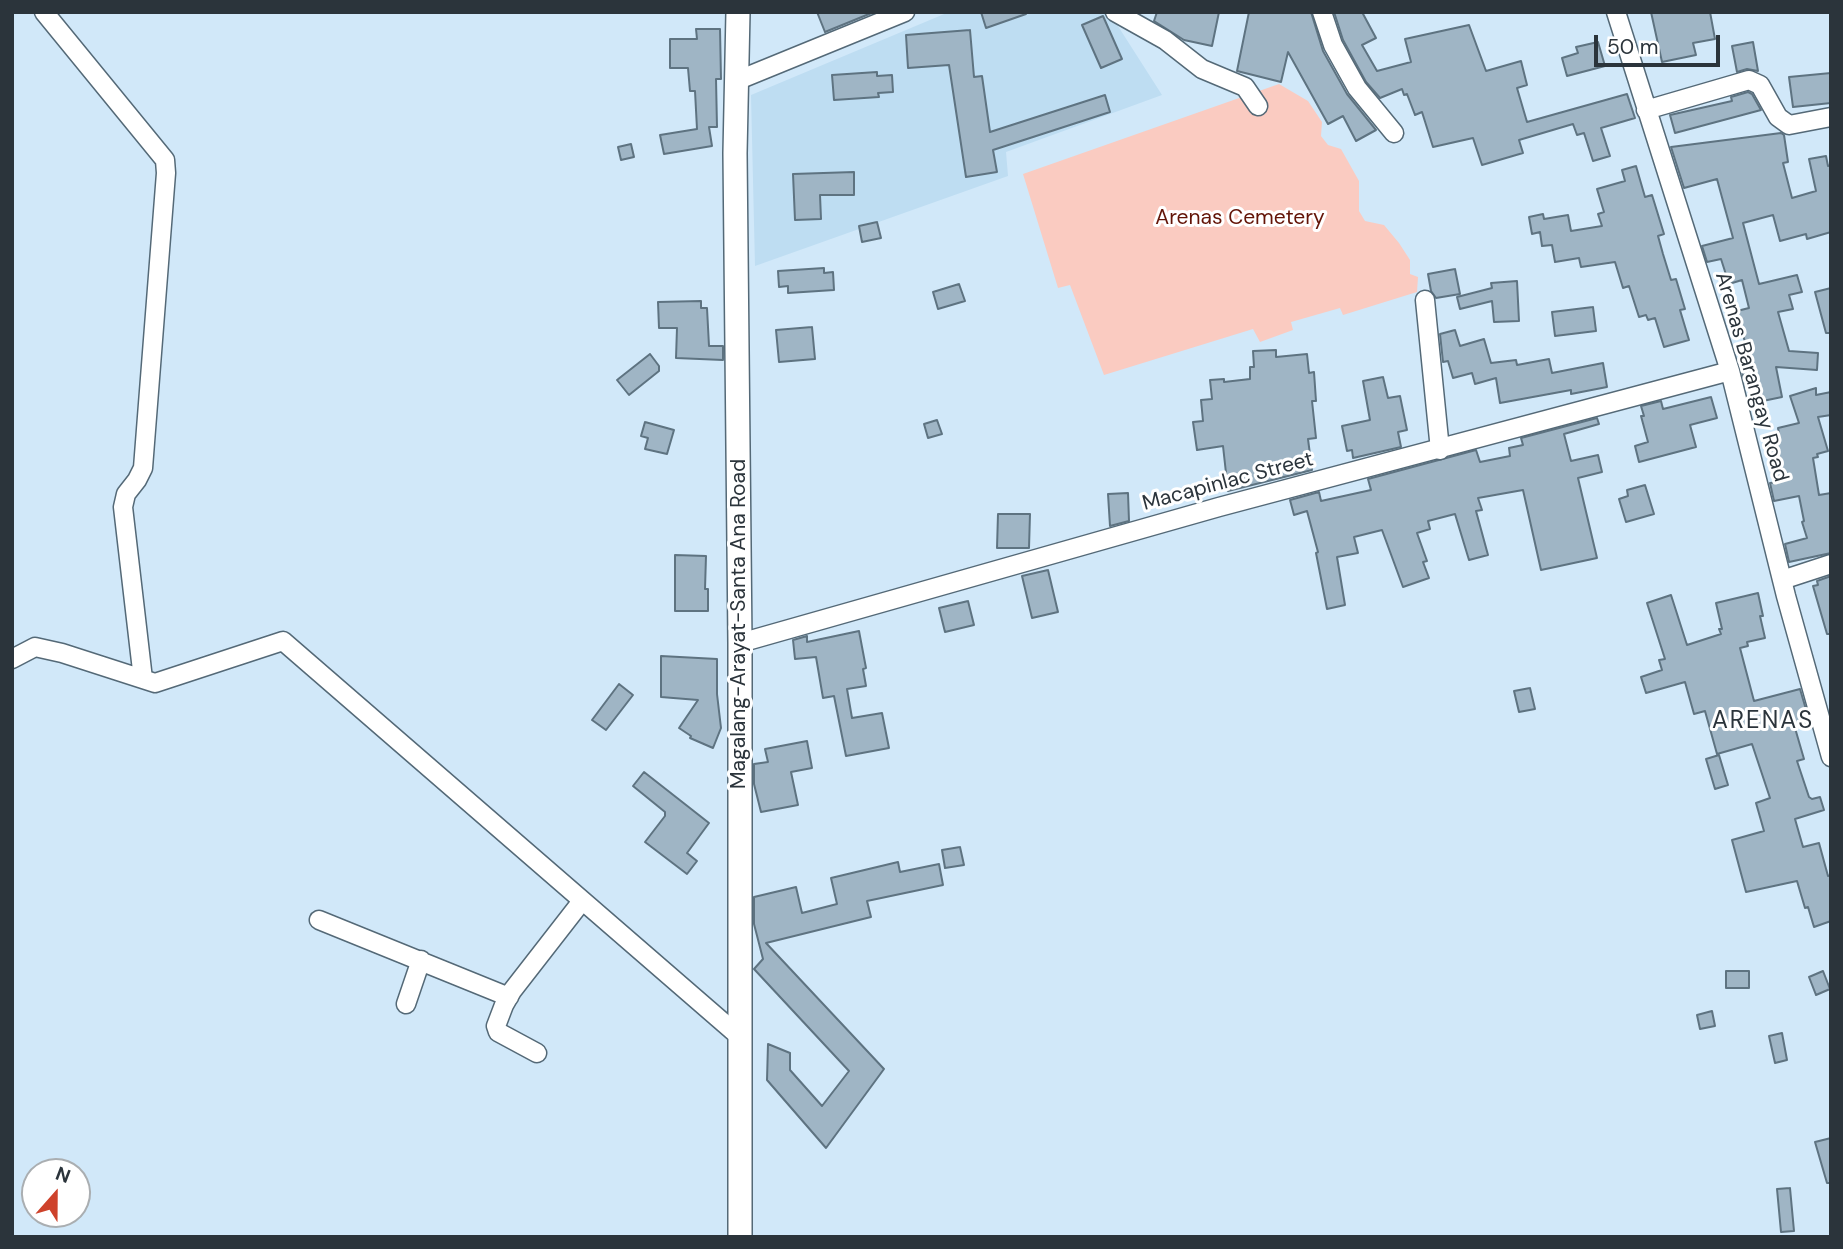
<!DOCTYPE html>
<html>
<head>
<meta charset="utf-8">
<style>
	body { margin:0 }
	#map { position:relative; width:1843px; height:1249px; overflow:hidden; background:#d1e8f9; font-family:"DM Sans",sans-serif }
	canvas { display:block }
	.frame { position:absolute; inset:0; border:14px solid #2b343b; pointer-events:none }
	.north { position:absolute; left:21px; top:1158px; width:70px; height:70px; box-sizing:border-box; background:#fff; border:2px solid #aaaeb1; border-radius:50%; rotate:21deg; font-size:19px; font-weight:700; line-height:28px; text-align:center; color:#2b343b }
	.north::after { content:''; display:block; margin:auto; width:24px; height:32px; background:#ce422b; clip-path:polygon(50% 0,100% 100%,50% 72%,0 100%) }
	.scale { position:absolute; left:1594px; top:35px; width:126px; height:32px; box-sizing:border-box; border:4px solid #2b343b; border-top:0; padding-left:9px; font-size:21px; line-height:24px; white-space:nowrap; color:#2b343b; -webkit-text-stroke:5px #fff; paint-order:stroke }
</style>
</head>
<body>
<div id="map">
<canvas width="1843" height="1249"></canvas>
<div class="frame"></div>
<div class="north">N</div>
<div class="scale">50 m</div>
</div>
<script>
const context = document.querySelector('canvas').getContext('2d');
context.lineJoin = 'round';
function fill(path, color) {
  context.fillStyle = color;
  context.fill(path, 'evenodd');
}
function toPath(rows) {
  const path = new Path2D();
  for (const r of rows) {
    path.moveTo(r[0], r[1]);
    for (let i = 2; i < r.length; i += 2) path.lineTo(r[i], r[i + 1]);
  }
  return path;
}
function strokePath(path, color, width, dash) {
  context.strokeStyle = color;
  context.lineWidth = width;
  context.lineCap = dash ? 'butt' : 'round';
  context.setLineDash(dash || []);
  context.stroke(path);
}
function drawText(font, color, halo, rows, align = 'center') {
  context.font = font + ' "DM Sans",sans-serif';
  context.lineWidth = 6;
  context.setLineDash([]);
  context.textBaseline = 'middle';
  context.strokeStyle = halo;
  context.fillStyle = color;
  for (const [text, x, y, turn = 0] of rows) {
    context.save();
    context.translate(x, y);
    context.rotate((+turn || 0) * Math.PI / 180);
    context.textAlign = isNaN(turn) ? turn : align;
    if (halo) context.strokeText(text, 0, 0);
    context.fillText(text, 0, 0);
    context.restore();
  }
}
fill(toPath([
	[949,12,1109,12,1162,95,1006,152,1008,176,755,266,751,95]
]), '#beddf2');
fill(toPath([
	[1279,84,1308,101,1322,122,1321,136,1328,145,1341,149,1359,181,1359,211,1365,221,1384,225,1399,243,1410,260,1410,274,1418,277,1417,292,1343,315,1340,308,1291,322,1293,330,1260,342,1253,329,1104,375,1070,285,1058,288,1023,174]
]), '#facbc1');
const building = toPath([
	[817,12,874,12,825,32,817,12],
	[981,12,1026,12,1026,14,986,28,981,12],
	[1157,12,1219,12,1212,46,1184,40,1154,21,1157,12],
	[1249,12,1311,12,1323,51,1347,94,1376,130,1356,141,1343,116,1328,124,1288,52,1281,82,1237,71,1249,12],
	[1334,12,1362,12,1376,38,1362,45,1377,71,1411,62,1405,39,1469,25,1486,71,1521,61,1527,85,1517,88,1527,122,1627,94,1635,118,1601,128,1610,156,1593,161,1584,133,1577,135,1573,124,1519,140,1523,153,1482,165,1473,138,1433,147,1422,112,1415,115,1407,94,1404,95,1402,89,1380,98,1366,82,1343,40,1334,12],
	[1651,12,1710,12,1715,39,1693,43,1696,55,1662,62,1651,12],
	[1103,16,1122,59,1101,68,1082,25,1103,16],
	[696,29,720,29,721,79,716,79,717,127,709,127,712,146,664,154,660,135,697,129,695,91,690,91,688,68,670,68,670,39,697,39,696,29],
	[970,30,974,77,982,76,990,132,1105,95,1110,112,993,150,997,172,966,177,949,65,908,68,906,35,970,30],
	[1598,42,1605,66,1567,76,1562,58,1578,53,1576,47,1598,42],
	[1753,42,1758,71,1747,69,1737,72,1732,46,1753,42],
	[877,72,877,76,892,75,893,92,878,93,879,97,834,100,832,75,877,72],
	[1831,73,1831,103,1793,107,1789,77,1831,73],
	[1748,92,1752,94,1761,110,1675,133,1670,115,1732,101,1731,97,1748,92],
	[1781,133,1784,135,1788,162,1783,163,1792,198,1816,191,1809,159,1826,156,1828,166,1831,165,1831,232,1807,239,1806,234,1780,241,1773,215,1743,223,1759,284,1797,275,1802,292,1789,295,1793,309,1778,312,1789,351,1818,353,1817,370,1776,367,1782,397,1758,402,1755,384,1746,386,1740,364,1750,362,1737,311,1749,308,1742,280,1729,284,1721,259,1707,262,1702,246,1733,238,1717,179,1684,188,1671,147,1781,133],
	[631,144,634,157,621,160,618,147,631,144],
	[1636,166,1645,197,1652,195,1664,234,1658,236,1663,254,1671,280,1676,279,1685,309,1680,310,1689,340,1664,347,1655,318,1648,320,1646,315,1639,317,1629,286,1623,288,1615,262,1581,267,1579,258,1555,262,1552,245,1542,246,1540,232,1532,234,1529,217,1543,214,1544,219,1568,215,1571,231,1602,226,1598,214,1604,212,1597,189,1625,181,1622,170,1636,166],
	[854,172,854,195,820,195,821,219,795,220,793,174,854,172],
	[877,222,881,238,862,242,859,226,877,222],
	[824,268,824,273,833,272,834,290,788,293,788,286,779,287,778,271,824,268],
	[1455,269,1460,294,1436,298,1431,291,1428,274,1455,269],
	[1517,281,1519,321,1494,322,1492,301,1460,309,1457,297,1492,288,1491,283,1517,281],
	[959,284,965,301,938,309,933,292,959,284],
	[1831,288,1831,333,1826,333,1815,292,1831,288],
	[701,301,701,308,707,308,709,346,723,346,723,360,676,358,677,328,659,328,658,302,701,301],
	[1593,307,1596,331,1555,336,1552,312,1593,307],
	[812,327,815,359,779,362,776,330,812,327],
	[1455,330,1460,346,1484,339,1491,363,1516,360,1517,365,1549,359,1552,373,1603,363,1607,387,1571,394,1571,390,1500,403,1496,378,1475,384,1472,373,1453,378,1448,361,1443,362,1440,334,1455,330],
	[1276,350,1276,357,1307,354,1309,373,1314,372,1316,401,1312,401,1316,438,1308,439,1312,470,1228,491,1223,446,1197,450,1193,422,1203,421,1201,400,1212,399,1210,380,1224,379,1224,382,1250,379,1250,367,1254,367,1253,351,1276,350],
	[650,354,659,366,659,371,629,395,617,380,650,354],
	[1383,377,1388,398,1400,396,1407,430,1398,432,1401,447,1353,458,1352,450,1347,451,1342,426,1370,420,1363,381,1383,377],
	[1816,388,1816,395,1831,392,1831,415,1818,417,1828,451,1817,454,1818,457,1813,458,1819,495,1831,493,1831,553,1789,562,1785,544,1807,538,1802,522,1804,521,1799,496,1774,501,1770,483,1779,482,1766,438,1779,434,1778,428,1799,423,1790,396,1816,388],
	[1711,397,1717,418,1690,425,1696,447,1639,462,1635,446,1648,442,1641,416,1644,416,1641,406,1661,401,1663,409,1711,397],
	[1597,418,1599,424,1564,434,1571,461,1598,455,1602,472,1578,478,1597,558,1541,570,1523,490,1478,498,1482,510,1476,511,1488,555,1469,560,1455,514,1428,521,1430,529,1417,533,1427,561,1423,562,1429,578,1403,587,1382,530,1354,537,1358,553,1337,557,1345,605,1327,609,1316,553,1318,552,1307,511,1294,515,1290,500,1319,492,1321,501,1371,490,1368,479,1476,450,1480,462,1510,456,1509,448,1523,445,1521,438,1597,418],
	[937,420,942,434,928,438,924,424,937,420],
	[645,422,674,430,667,454,645,449,648,438,641,436,645,422],
	[1645,485,1654,514,1626,522,1619,499,1628,496,1627,490,1645,485],
	[1128,493,1129,521,1110,526,1108,494,1128,493],
	[998,514,1030,514,1029,548,997,548,998,514],
	[675,555,706,556,705,589,708,589,708,611,675,611,675,555],
	[1048,570,1058,612,1032,618,1022,576,1048,570],
	[1831,576,1831,634,1827,634,1813,586,1818,585,1817,581,1831,576],
	[1758,593,1763,616,1760,616,1765,638,1747,642,1748,646,1740,648,1754,701,1800,689,1810,723,1795,728,1804,759,1797,761,1809,797,1812,799,1820,797,1824,810,1795,819,1803,847,1819,843,1828,876,1831,875,1831,921,1814,927,1808,907,1805,908,1797,881,1746,892,1732,840,1764,831,1756,803,1770,798,1752,744,1717,754,1705,711,1694,714,1685,682,1646,693,1641,677,1662,670,1659,660,1665,659,1647,603,1671,595,1687,645,1721,634,1719,629,1722,629,1716,603,1758,593],
	[968,601,974,625,945,632,939,608,968,601],
	[859,631,866,668,863,669,866,686,847,689,852,718,882,713,889,748,846,756,834,696,823,698,816,657,795,659,793,640,807,636,807,642,859,631],
	[661,656,717,659,717,694,721,728,713,748,690,738,691,736,679,728,698,700,661,697,661,656],
	[619,684,633,695,606,730,592,720,619,684],
	[1530,688,1535,709,1519,712,1514,691,1530,688],
	[807,741,812,768,791,772,798,805,761,812,754,784,754,764,768,762,765,749,807,741],
	[1719,755,1728,785,1715,789,1706,759,1719,755],
	[644,772,709,823,687,853,697,861,687,874,645,842,665,816,665,812,633,786,644,772],
	[960,847,964,865,945,868,942,850,960,847],
	[898,862,900,872,939,864,943,885,867,901,871,917,766,943,884,1069,826,1148,767,1080,768,1044,790,1053,790,1070,822,1106,849,1071,754,969,763,959,754,924,754,897,796,887,802,913,837,904,831,878,898,862],
	[1726,971,1749,971,1749,988,1726,988,1726,971],
	[1823,971,1830,989,1816,995,1809,977,1823,971],
	[1712,1011,1715,1026,1700,1029,1697,1015,1712,1011],
	[1782,1033,1787,1060,1775,1063,1769,1036,1782,1033],
	[1831,1138,1831,1183,1827,1183,1815,1142,1831,1138],
	[1790,1188,1794,1231,1781,1232,1777,1189,1790,1188]
]);
fill(building, '#9fb5c5');
strokePath(building, '#5e7381', 2);
const minor = toPath([
	[44,12,165,160,166,173,143,468,137,480,126,494,123,507,143,679],
	[1115,12,1165,40,1202,69,1245,87,1258,106],
	[1322,12,1333,45,1357,88,1394,133],
	[1616,12,1730,371,1786,596,1831,757],
	[736,81,905,12],
	[1646,110,1749,80,1760,85,1778,117,1789,125,1831,117],
	[1425,300,1440,450],
	[1782,580,1831,564],
	[740,643,1219,507,1730,371],
	[12,659,35,647,62,653,155,683,283,641,740,1037],
	[319,920,509,997],
	[406,1004,421,960],
	[537,1053,498,1032,496,1026,504,1005,512,991,582,901]
]);
const major = toPath([
	[738,12,735,153,740,643,740,1237]
]);
strokePath(minor, '#546977', 21);
strokePath(major, '#546977', 26);
strokePath(minor, '#fff', 18);
strokePath(major, '#fff', 23);
drawText('21px', '#631407', '#fff', [
	["Arenas Cemetery",1240,218]
]);
drawText('21px', '#2b343b', '#fff', [
	["Arenas Barangay Road",1751,377,74],
	["Macapinlac Street",1228,482,-15],
	["Magalang-Arayat-Santa Ana Road",739,624,-90]
]);
context.letterSpacing = '2px';
drawText('24px', '#2b343b', '#fff', [
	["ARENAS",1763,722]
]);
context.letterSpacing = '0px';
</script>
</body>
</html>
